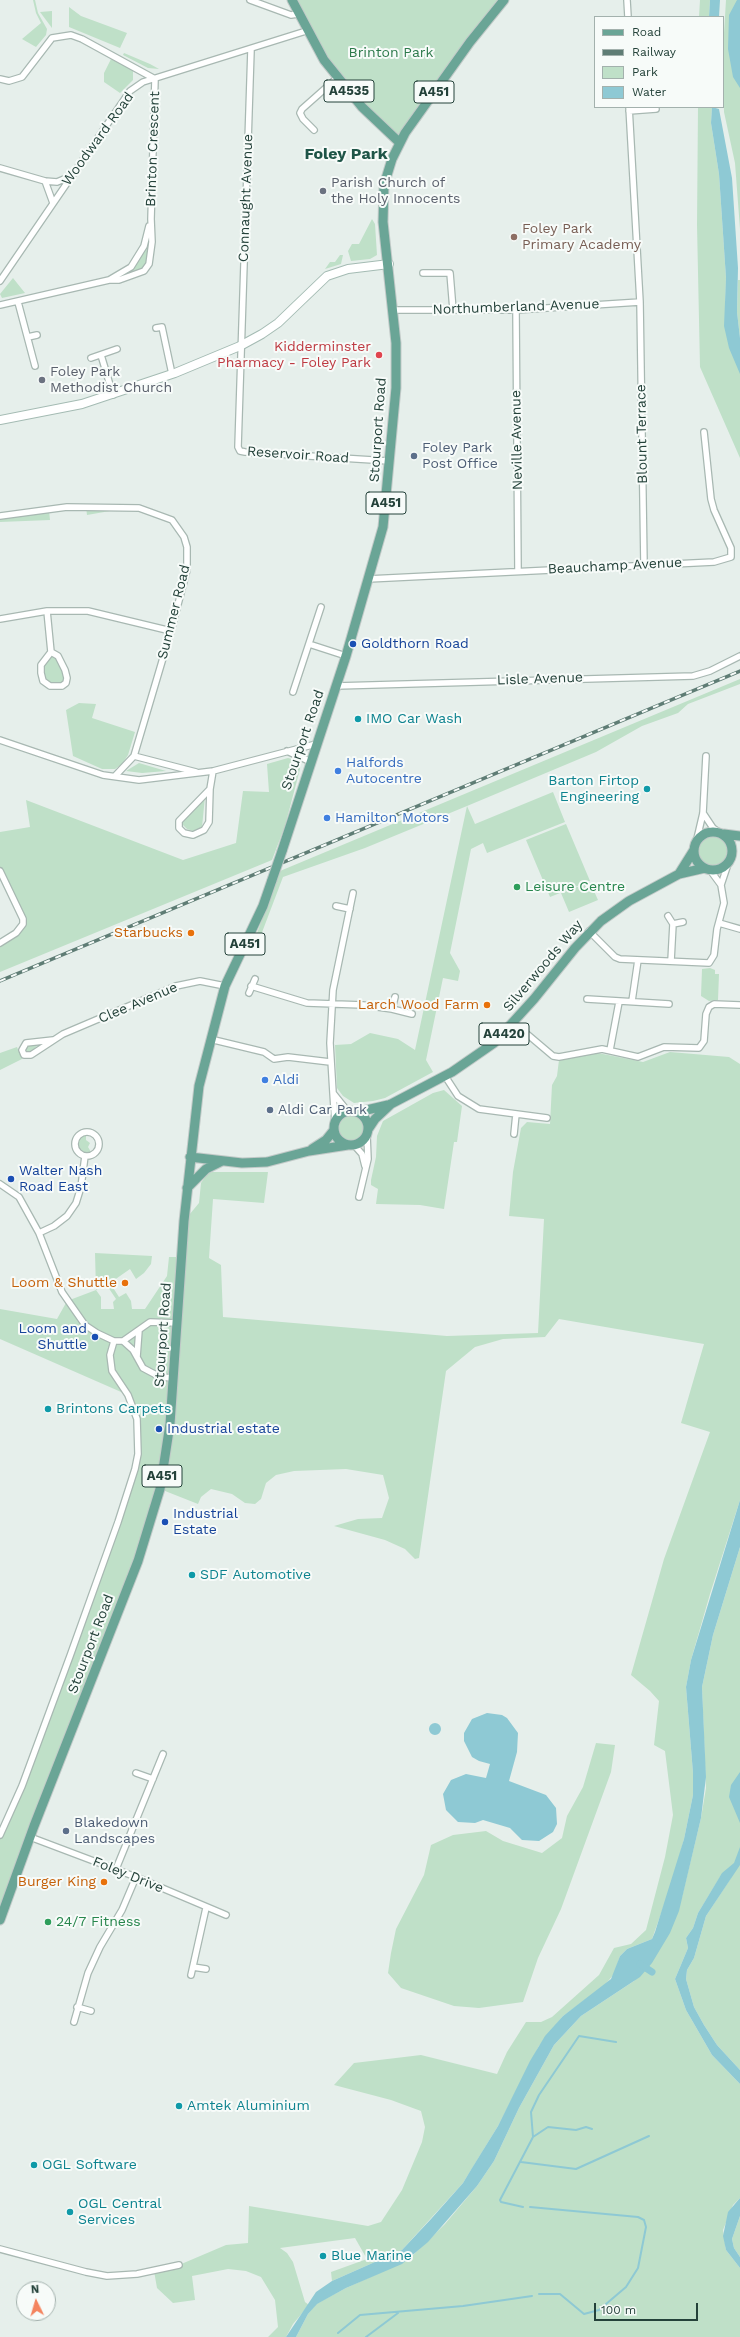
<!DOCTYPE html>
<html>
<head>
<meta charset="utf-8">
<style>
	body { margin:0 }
	#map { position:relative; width:740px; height:2337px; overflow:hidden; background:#e6efeb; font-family:"Work Sans",sans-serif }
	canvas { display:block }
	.legend { position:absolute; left:594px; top:16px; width:130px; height:92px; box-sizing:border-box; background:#f7fbf9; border:1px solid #a3b1ad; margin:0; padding:5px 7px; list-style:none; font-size:12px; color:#24423a }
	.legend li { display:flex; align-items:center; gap:8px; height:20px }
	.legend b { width:20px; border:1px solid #a3b1ad }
	.north { position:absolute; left:16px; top:2281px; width:40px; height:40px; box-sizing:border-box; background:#f7fbf9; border:1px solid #a3b1ad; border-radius:50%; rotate:355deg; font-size:11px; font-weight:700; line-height:16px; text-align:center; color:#24423a }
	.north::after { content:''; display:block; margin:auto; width:14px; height:18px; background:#f4845f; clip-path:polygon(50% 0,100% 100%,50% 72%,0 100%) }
	.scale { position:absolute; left:594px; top:2303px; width:104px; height:18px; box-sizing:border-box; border:2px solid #24423a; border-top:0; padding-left:5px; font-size:12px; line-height:14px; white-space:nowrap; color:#24423a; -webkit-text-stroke:3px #f7fbf9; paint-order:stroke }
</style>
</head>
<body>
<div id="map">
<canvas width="740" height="2337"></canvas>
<ul class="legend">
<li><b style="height:5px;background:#6aa596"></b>Road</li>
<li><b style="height:5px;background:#5f7d75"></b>Railway</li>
<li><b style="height:11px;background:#bfe0c8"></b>Park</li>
<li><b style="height:11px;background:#8ec9d4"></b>Water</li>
</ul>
<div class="north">N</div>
<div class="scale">100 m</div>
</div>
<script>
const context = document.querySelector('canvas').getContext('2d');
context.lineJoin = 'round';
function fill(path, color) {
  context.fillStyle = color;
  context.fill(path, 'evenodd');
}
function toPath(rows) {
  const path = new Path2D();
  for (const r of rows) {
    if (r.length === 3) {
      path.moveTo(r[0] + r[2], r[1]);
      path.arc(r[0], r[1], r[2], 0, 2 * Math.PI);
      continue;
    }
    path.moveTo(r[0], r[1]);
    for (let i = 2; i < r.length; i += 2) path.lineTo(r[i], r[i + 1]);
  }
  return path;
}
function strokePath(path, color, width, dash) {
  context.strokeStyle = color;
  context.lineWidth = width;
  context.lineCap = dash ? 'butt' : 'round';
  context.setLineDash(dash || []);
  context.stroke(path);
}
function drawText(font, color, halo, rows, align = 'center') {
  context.font = font + ' "Work Sans",sans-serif';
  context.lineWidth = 4;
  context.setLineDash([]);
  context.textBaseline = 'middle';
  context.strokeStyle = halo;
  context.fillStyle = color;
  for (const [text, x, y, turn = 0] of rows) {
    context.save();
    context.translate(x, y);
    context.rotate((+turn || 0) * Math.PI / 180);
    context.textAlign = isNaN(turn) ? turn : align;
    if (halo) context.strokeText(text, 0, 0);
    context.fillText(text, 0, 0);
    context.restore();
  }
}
fill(toPath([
	[33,0,35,0,38,13,47,29,46,35,36,47,22,39,41,23,36,13],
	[293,0,499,0,430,89,396,138,365,105,326,57],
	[700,0,710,0,709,17,699,17],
	[726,0,740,0,740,229,735,163,724,112,723,49],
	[69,7,81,16,127,33,120,48,69,27],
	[52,11,52,28,40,12],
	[124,53,150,64,159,69,148,68,123,55],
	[111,59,133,70,133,80,120,93,104,82,104,73],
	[698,107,712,107,711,123,719,174,726,278,725,316,740,359,740,458,700,367,697,225],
	[372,219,375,224,377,255,370,259,351,261,348,251,352,244,359,244],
	[148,248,148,261,143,268,129,274,139,261,145,249],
	[340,255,343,255,341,264,325,269,330,262,335,262],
	[13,278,25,293,2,298,0,294],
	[738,280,740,280,740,338,737,312],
	[86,507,127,508,87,515],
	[49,510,50,520,0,522,0,517],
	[51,652,58,656,66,683,57,688,43,681,41,665],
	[740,679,740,684,688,704,678,713,642,726,596,752,467,806,475,824,553,792,565,822,487,853,483,843,471,849,450,953,460,971,458,981,443,978,426,1060,433,1072,385,1098,373,1101,354,1103,343,1096,337,1088,335,1045,351,1044,370,1033,398,1039,415,1050,467,806,365,848,283,877,261,935,257,933,280,871],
	[79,703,96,704,92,718,135,732,128,755,122,764,115,769,102,769,73,756,66,710],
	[288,758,295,760,299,763,300,769,285,826,272,860,0,972,0,943,23,924,0,871,0,832,30,827,26,800,183,860,236,843,243,791,269,792,267,764],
	[139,763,166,771,142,773,126,771],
	[205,797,202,827,193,831,187,829,183,825,183,820],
	[566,824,590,881,550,897,526,840],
	[713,851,15],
	[590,882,598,900,569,912,561,893],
	[710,968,715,970,715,974,719,974,718,1000,709,1001,701,996,702,969],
	[39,1044,32,1051,27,1052,25,1049,28,1045],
	[17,1047,22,1059,0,1070,0,1053],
	[670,1052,729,1057,740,1064,740,1500,710,1594,691,1660,686,1687,693,1773,693,1795,684,1839,673,1880,652,1939,627,1949,620,1956,614,1974,604,1986,563,2016,539,2046,498,2126,463,2183,402,2250,332,2281,331,2272,367,2259,355,2238,280,2248,287,2253,293,2262,305,2302,309,2305,293,2324,286,2337,268,2337,278,2327,275,2300,261,2277,246,2271,228,2269,192,2276,195,2300,173,2303,157,2288,154,2271,179,2265,226,2245,248,2243,249,2206,368,2226,381,2222,402,2190,422,2142,425,2127,421,2111,391,2100,334,2085,354,2063,421,2055,497,2074,507,2052,526,2022,541,2022,552,2017,599,1975,614,1948,631,1944,646,1930,665,1857,673,1815,665,1751,654,1745,659,1701,650,1691,631,1675,664,1559,710,1432,681,1423,704,1344,559,1319,545,1337,503,1339,475,1347,446,1371,419,1558,415,1559,405,1549,385,1540,334,1526,358,1519,382,1518,389,1498,383,1475,346,1469,294,1471,276,1475,266,1483,261,1499,255,1504,245,1503,232,1494,211,1489,201,1497,198,1504,160,1489,138,1561,0,1920,0,1835,22,1786,135,1469,138,1435,128,1395,0,1339,0,1309,57,1319,67,1301,96,1290,95,1253,152,1256,151,1264,144,1273,136,1279,130,1269,110,1283,119,1297,126,1293,131,1301,132,1309,145,1309,167,1276,169,1257,182,1257,184,1221,199,1203,201,1183,207,1174,212,1172,268,1172,264,1203,213,1199,209,1258,221,1265,223,1317,447,1336,538,1333,544,1219,509,1216,513,1172,521,1128,527,1122,550,1124,552,1085,557,1076,559,1060,598,1053,643,1062],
	[106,1284,116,1299,113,1302,114,1309,101,1309,101,1297,96,1290],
	[444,1090,462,1106,457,1142,454,1142,444,1209,420,1205,376,1204,378,1189,371,1185,371,1180,376,1157,377,1136,383,1121,433,1093],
	[352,1128,13],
	[86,1134,86,1140,90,1143,88,1147,91,1152,87,1154,81,1152,77,1146,80,1137],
	[740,1547,740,2070,717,2045,704,2025,694,2007,686,1979,687,1970,694,1958,706,1916,731,1878,720,1877,698,1913,693,1928,686,1938,688,1948,675,1979,686,2010,712,2055,740,2084,740,2198,733,2205,723,2230,726,2250,740,2268,740,2337,296,2337,308,2314,316,2304,346,2288,408,2260,445,2224,477,2186,494,2161,519,2108,554,2045,581,2016,634,1981,682,1897,701,1818,706,1788,702,1687,713,1635],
	[596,1743,615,1745,611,1772,561,1909,538,1958,523,2002,479,2008,454,2006,401,1988,388,1973,391,1953,396,1929,424,1875,431,1845,453,1835,486,1831,503,1841,542,1853,562,1838,567,1816,583,1787],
	[740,2216,740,2257,734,2248,732,2239]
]), '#bfe0c8');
fill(toPath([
	[710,0,720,0,719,17,709,17],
	[737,0,740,0,740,88,733,77,728,49,729,15],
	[712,107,719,109,732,178,738,268,737,312,740,338,740,374,729,348,724,326,726,278,719,174,711,123],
	[740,1500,740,1547,713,1635,702,1687,706,1777,701,1818,679,1911,670,1933,652,1963,640,1977,581,2016,554,2045,519,2108,494,2161,477,2186,428,2242,402,2264,346,2288,317,2304,308,2314,296,2337,286,2337,316,2292,332,2281,402,2250,431,2219,463,2183,472,2168,498,2126,530,2061,545,2036,563,2016,611,1979,620,1956,627,1949,652,1939,655,1932,684,1839,693,1795,693,1773,686,1687,691,1660],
	[487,1713,502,1715,507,1718,518,1733,517,1752,509,1781,546,1795,556,1808,557,1824,553,1832,539,1841,522,1840,510,1828,483,1820,475,1823,458,1822,446,1810,443,1794,451,1780,466,1774,486,1778,490,1764,479,1761,472,1757,464,1741,464,1733,472,1719],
	[435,1729,6],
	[740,1772,740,1823,729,1797,731,1785],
	[740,1847,740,1865,706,1916,694,1958,687,1970,686,1979,694,2007,704,2025,717,2045,740,2070,740,2084,712,2055,686,2010,675,1979,688,1948,686,1938,693,1928,698,1913,722,1873,734,1863],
	[740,2198,740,2216,732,2239,734,2248,740,2257,740,2268,726,2250,723,2236,728,2212]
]), '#8ec9d4');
strokePath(toPath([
	[533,2137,548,2127,576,2130,586,2127,592,2129],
	[521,2162,576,2169,649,2136],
	[523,2207,501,2202,500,2200,533,2137,531,2112,539,2095,579,2036,616,2042],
	[530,2207,638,2217,644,2220,646,2227,638,2268,626,2287,599,2310,584,2314,560,2294,539,2294],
	[338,2333,360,2315,463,2306,532,2296],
	[366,2337,398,2313]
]), '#8ec9d4', 2);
strokePath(toPath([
	[640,1964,652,1972]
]), '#8ec9d4', 7);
const minor = toPath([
	[250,0,291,15,298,14],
	[627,0,628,17],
	[251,50,238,447,240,451,245,452,389,461],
	[0,79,9,81,22,77,52,38,71,35,82,39,155,79,151,219,152,242,149,264,144,271,119,280,109,280,0,305],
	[629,107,640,302,644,565],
	[629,111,656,109],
	[314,130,303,119,300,113,302,109,337,78],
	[0,168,45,181,53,203],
	[45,181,57,182,69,177],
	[423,273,450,273,453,310],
	[109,280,131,267,144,246,149,226],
	[0,281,130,91,143,82,306,31],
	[18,302,35,366],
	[393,310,516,310,640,302],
	[516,310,518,571],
	[156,328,162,327,172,374],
	[28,337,37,335],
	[101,355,113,395],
	[91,358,117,349],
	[0,516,67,507,139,508,172,520,184,537,187,547,187,570,171,631,134,756,115,776],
	[368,579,714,562,731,557,731,548,714,510,711,499,704,432],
	[47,611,51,652,41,665,41,673,43,681,50,686,62,686,66,683,67,678,65,670,58,656,51,652],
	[0,619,47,611,88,611,171,631],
	[309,644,346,656],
	[336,686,693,676,710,671,740,656],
	[293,692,321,607],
	[0,740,103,775,139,780,213,771,316,744],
	[287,751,311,762],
	[134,756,196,772],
	[210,789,209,822,204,830,193,835,184,833,179,828,179,821,210,789,213,771],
	[703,813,713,828,720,833],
	[696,843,703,813,706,756],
	[0,871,23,919,23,924,16,933,0,943],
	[721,885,728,864],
	[336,906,350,909],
	[668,916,673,924,671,961],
	[719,923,740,929],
	[673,924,683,922],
	[589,931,615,957,620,959,709,963,714,955,717,929,724,903,721,885,710,870],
	[251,986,307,1003,363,1005,392,1009,412,1014],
	[249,993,255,979],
	[587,999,669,1004],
	[632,1001,638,960],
	[392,1009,395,997],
	[514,1023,553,1056,559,1057,602,1049,638,1057,664,1047,699,1048,704,1041,706,1014,709,1007,714,1004,740,1005],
	[210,1039,264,1052,274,1059,288,1057,330,1062],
	[53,1040,26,1043,22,1050,24,1055,31,1055,63,1034,176,986,200,981,225,986],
	[610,1050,619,1002],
	[445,1076,458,1096,479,1109,547,1118],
	[333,1093,330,1043,333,990,353,893],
	[335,1123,333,1093,345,1108,350,1111],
	[87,1144,12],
	[514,1134,516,1114],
	[354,1145,362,1154,365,1166],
	[0,1184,19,1197,39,1233,62,1292,85,1325,97,1333,114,1341,123,1341,150,1322,178,1323],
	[359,1197,368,1159,367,1135],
	[39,1233,54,1226,67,1216,76,1203,81,1187,85,1156],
	[123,1341,133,1350,143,1368,160,1377,174,1378],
	[137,1357,139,1330],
	[136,1773,153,1779],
	[0,1835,22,1786,70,1656,118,1522,135,1469,138,1454,137,1419,128,1395,112,1371,110,1355,114,1341],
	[30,1837,136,1877,226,1915],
	[116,1869,163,1754],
	[193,1967,206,1969],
	[191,1975,206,1908],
	[77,2007,91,2011],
	[74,2022,88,1973,100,1947,122,1910,136,1877],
	[0,2249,86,2272,107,2276,137,2274,179,2265]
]);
const secondary = toPath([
	[0,420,82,404,175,373,240,346,262,334,278,323,327,276,348,269,389,264]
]);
const primary = toPath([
	[292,0,324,60,362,107,400,143],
	[713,851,19],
	[724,834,740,836],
	[282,851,346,656,383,527,396,388,396,343,383,222,384,185,392,159,405,133,470,42,504,0],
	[679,874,694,850],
	[351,1128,17],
	[358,1112,388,1105],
	[369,1128,375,1119,391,1104,452,1072,494,1043,534,999,575,948,601,921,629,901,679,874,705,868],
	[312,1149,326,1140,334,1130],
	[190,1157,242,1163,267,1162,309,1151,348,1145],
	[187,1188,206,1169,222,1161],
	[0,1920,34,1826,138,1561,160,1489,170,1424,184,1221,199,1086,225,986,263,906,272,880]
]);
strokePath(minor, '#a8b8b2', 8);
strokePath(secondary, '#a4bbb3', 10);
strokePath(primary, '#c2cac8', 11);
strokePath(minor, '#fff', 5.5);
strokePath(secondary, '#fff', 8);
strokePath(primary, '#6aa596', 9);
const rail = toPath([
	[0,981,740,671]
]);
strokePath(rail, '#5f7d75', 3.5);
strokePath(rail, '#f7fbf9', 2, [6]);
const primaryBridge = toPath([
	[272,880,282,851]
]);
strokePath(primaryBridge, '#c2cac8', 11, []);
strokePath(primaryBridge, '#6aa596', 9);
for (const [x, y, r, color] of [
	[323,191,4,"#6b7280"],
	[514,237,4,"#8d6e63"],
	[379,355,4,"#e0444e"],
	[42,380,4,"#6b7280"],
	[414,456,4,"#5c6f8a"],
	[353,644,4,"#1a4fb4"],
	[358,719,4,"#0f9aa8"],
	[338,771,4,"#3f7fe0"],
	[647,789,4,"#0f9aa8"],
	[327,818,4,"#3f7fe0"],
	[517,887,4,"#2e9e5b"],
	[191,933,4,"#e8710a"],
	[487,1005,4,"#e8710a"],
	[265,1080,4,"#3f7fe0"],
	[270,1110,4,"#5c6f8a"],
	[11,1179,4,"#1a4fb4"],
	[125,1283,4,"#e8710a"],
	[95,1337,4,"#1a4fb4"],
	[48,1409,4,"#0f9aa8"],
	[159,1429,4,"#1a4fb4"],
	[165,1522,4,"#1a4fb4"],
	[192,1575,4,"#0f9aa8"],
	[66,1831,4,"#5c6f8a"],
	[104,1882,4,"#e8710a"],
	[48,1922,4,"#2e9e5b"],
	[179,2106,4,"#0f9aa8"],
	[34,2165,4,"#0f9aa8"],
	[70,2212,4,"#0f9aa8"],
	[323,2256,4,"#0f9aa8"]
]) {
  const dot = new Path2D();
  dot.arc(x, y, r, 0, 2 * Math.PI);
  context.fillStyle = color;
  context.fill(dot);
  strokePath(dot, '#f7fbf9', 1.5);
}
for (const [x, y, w] of [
	[349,91,50],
	[434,92,40],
	[386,503,40],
	[245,944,40],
	[504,1034,50],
	[162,1476,40]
]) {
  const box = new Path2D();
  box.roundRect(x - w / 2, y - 11, w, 22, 3);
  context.fillStyle = '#f7fbf9';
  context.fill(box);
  strokePath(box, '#24423a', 1);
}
drawText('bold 13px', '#24423a', null, [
	["A4535",349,91],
	["A451",434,92],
	["A451",386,503],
	["A451",245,944],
	["A4420",504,1034],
	["A451",162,1476]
]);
drawText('14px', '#2d7a4b', '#f7fbf9', [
	["Brinton Park",391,53]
]);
drawText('14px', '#24423a', '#f7fbf9', [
	["Woodward Road",98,139,-54],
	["Brinton Crescent",153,149,-88],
	["Connaught Avenue",246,198,-88],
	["Northumberland Avenue",516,307,-2],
	["Stourport Road",378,430,-86],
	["Blount Terrace",642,434,-91],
	["Neville Avenue",517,440,-91],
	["Reservoir Road",298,455,4],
	["Beauchamp Avenue",615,566,-3],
	["Summer Road",174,612,-76],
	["Lisle Avenue",540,679,-2],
	["Stourport Road",303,740,-71],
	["Silverwoods Way",543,966,-50],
	["Clee Avenue",138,1003,-23],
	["Stourport Road",163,1335,-86],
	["Stourport Road",91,1644,-69],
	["Foley Drive",128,1875,22]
]);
drawText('14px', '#5b616d', '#f7fbf9', [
	["Parish Church of",331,183],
	["the Holy Innocents",331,199],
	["Foley Park",50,372],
	["Methodist Church",50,388]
], 'left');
drawText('14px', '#785e54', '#f7fbf9', [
	["Foley Park",522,229],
	["Primary Academy",522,245]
], 'left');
drawText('14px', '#be3a42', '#f7fbf9', [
	["Kidderminster",371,347],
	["Pharmacy - Foley Park",371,363]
], 'right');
drawText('14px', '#4e5e75', '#f7fbf9', [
	["Foley Park",422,448],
	["Post Office",422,464],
	["Aldi Car Park",278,1110],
	["Blakedown",74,1823],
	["Landscapes",74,1839]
], 'left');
drawText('14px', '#164399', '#f7fbf9', [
	["Goldthorn Road",361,644],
	["Walter Nash",19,1171],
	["Road East",19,1187],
	["Loom and",87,1329,"right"],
	["Shuttle",87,1345,"right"],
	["Industrial estate",167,1429],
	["Industrial",173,1514],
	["Estate",173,1530]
], 'left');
drawText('14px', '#0d838f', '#f7fbf9', [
	["IMO Car Wash",366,719],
	["Barton Firtop",639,781,"right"],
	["Engineering",639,797,"right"],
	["Brintons Carpets",56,1409],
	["SDF Automotive",200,1575],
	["Amtek Aluminium",187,2106],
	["OGL Software",42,2165],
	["OGL Central",78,2204],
	["Services",78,2220],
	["Blue Marine",331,2256]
], 'left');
drawText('14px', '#366cbe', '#f7fbf9', [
	["Halfords",346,763],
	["Autocentre",346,779],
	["Hamilton Motors",335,818],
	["Aldi",273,1080]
], 'left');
drawText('14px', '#27864d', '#f7fbf9', [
	["Leisure Centre",525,887],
	["24/7 Fitness",56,1922]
], 'left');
drawText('14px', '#c56008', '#f7fbf9', [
	["Starbucks",183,933],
	["Larch Wood Farm",479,1005],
	["Loom & Shuttle",117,1283],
	["Burger King",96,1882]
], 'right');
drawText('bold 16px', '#1f5548', '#f7fbf9', [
	["Foley Park",346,154]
]);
</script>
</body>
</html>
